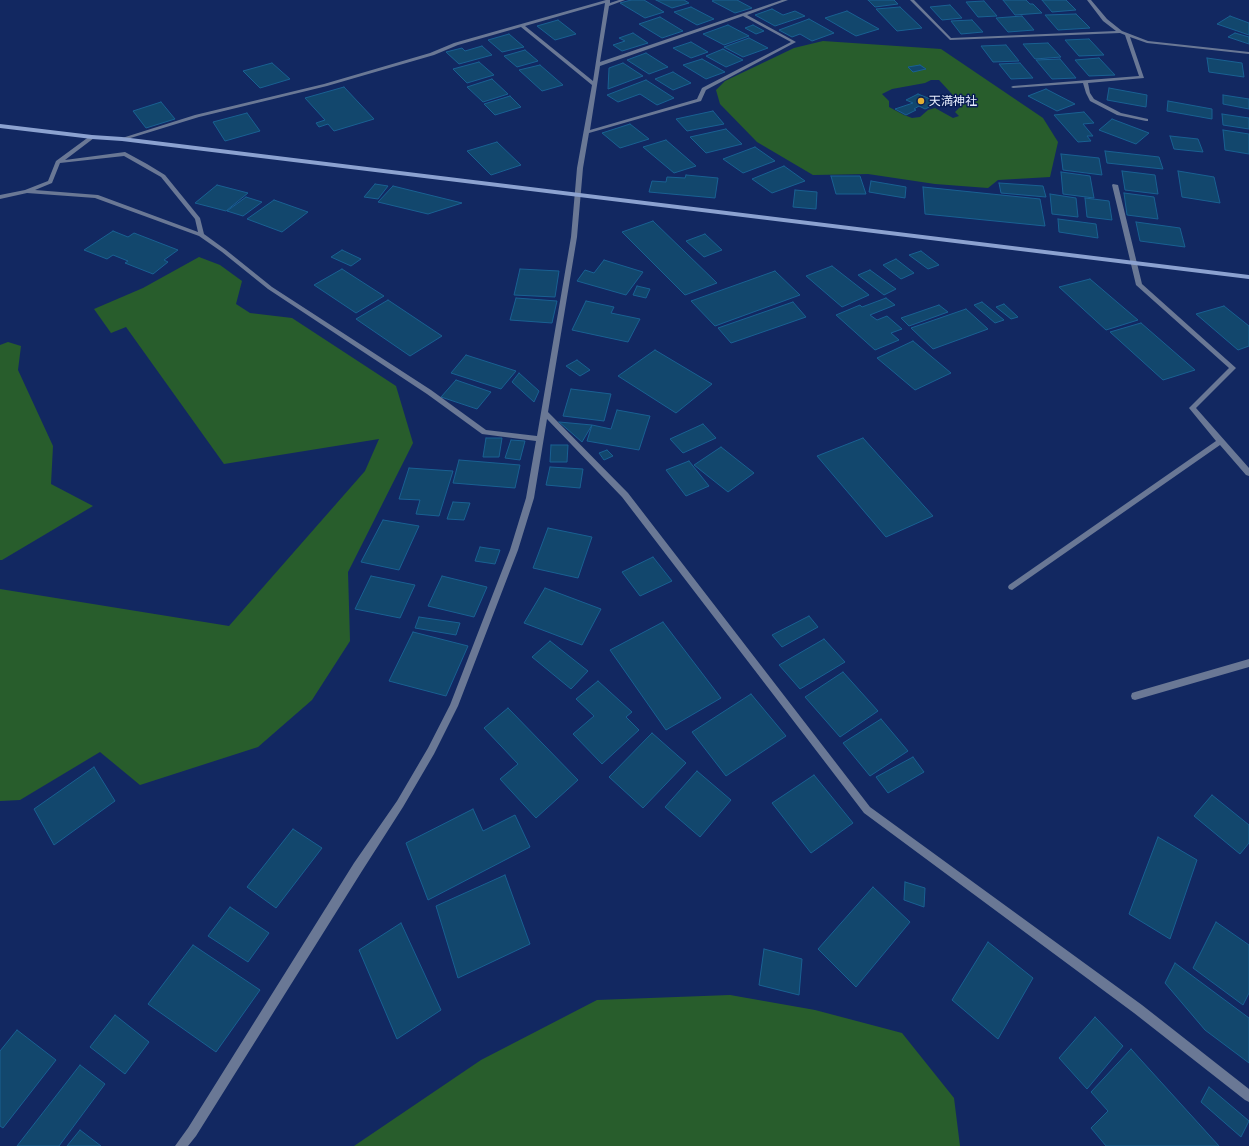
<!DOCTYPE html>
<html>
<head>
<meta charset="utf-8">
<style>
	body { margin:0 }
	canvas { display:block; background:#122861 }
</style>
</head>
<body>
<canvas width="1249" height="1146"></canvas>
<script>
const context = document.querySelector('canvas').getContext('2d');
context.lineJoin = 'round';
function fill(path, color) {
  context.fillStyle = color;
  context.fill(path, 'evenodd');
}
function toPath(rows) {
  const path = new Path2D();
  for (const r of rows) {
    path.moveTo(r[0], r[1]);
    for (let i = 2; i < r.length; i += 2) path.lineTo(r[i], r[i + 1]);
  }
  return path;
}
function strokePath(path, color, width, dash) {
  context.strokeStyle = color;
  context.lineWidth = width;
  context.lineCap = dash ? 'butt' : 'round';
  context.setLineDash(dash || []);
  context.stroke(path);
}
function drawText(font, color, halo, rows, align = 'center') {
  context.font = font + ' "Asap Condensed","Noto Sans JP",sans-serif';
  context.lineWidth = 3;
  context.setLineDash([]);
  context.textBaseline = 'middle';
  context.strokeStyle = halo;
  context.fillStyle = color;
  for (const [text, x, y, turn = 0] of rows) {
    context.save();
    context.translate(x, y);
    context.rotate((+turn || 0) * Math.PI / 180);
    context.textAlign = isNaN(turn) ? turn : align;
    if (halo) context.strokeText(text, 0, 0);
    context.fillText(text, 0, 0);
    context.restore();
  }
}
fill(toPath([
	[823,41,941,49,1043,118,1058,142,1050,177,998,180,988,188,935,184,868,174,813,175,757,142,720,104,716,90,725,81,794,48],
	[931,80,939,80,962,105,955,112,959,116,953,118,935,108,928,110,920,117,912,118,904,115,889,107,889,101,882,94,892,89,925,83],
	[199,257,220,265,242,281,236,304,250,313,292,318,396,386,413,443,348,572,350,641,312,700,258,747,140,785,100,752,20,800,0,801,0,589,229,626,365,471,379,439,224,464,126,327,111,333,94,309,143,288],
	[8,342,21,346,18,370,53,446,51,484,93,506,2,560,0,560,0,345],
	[730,995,815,1010,902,1033,954,1098,960,1146,354,1146,481,1060,597,1000]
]), '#285d2c');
const building = toPath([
	[631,0,644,0,664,12,645,18,620,3,631,0],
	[656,0,684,0,689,3,672,8,656,0],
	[714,0,737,0,752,8,735,13,712,1,714,0],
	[868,0,894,0,898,4,875,7,868,0],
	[1003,0,1026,0,1030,4,1033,4,1042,13,1015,15,1003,0],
	[1042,0,1066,0,1076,10,1052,12,1042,0],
	[984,1,997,16,978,17,966,2,984,1],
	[950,5,962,18,942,20,930,7,950,5],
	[691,7,714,19,697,25,674,12,691,7],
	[900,7,922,28,897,31,876,9,900,7],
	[772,9,783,15,795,11,805,16,775,26,755,15,772,9],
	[847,11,879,29,856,36,825,18,847,11],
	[1076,14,1090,28,1058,30,1045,15,1076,14],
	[1022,16,1034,30,1008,32,996,18,1022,16],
	[1230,16,1249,23,1249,35,1217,24,1230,16],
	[660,17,683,31,662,38,639,24,660,17],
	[809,19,834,33,812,41,800,34,792,37,779,30,809,19],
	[558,20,576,34,555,40,537,26,558,20],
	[972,20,983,32,961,34,951,21,972,20],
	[728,25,749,36,724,45,703,34,728,25],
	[753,25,764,31,756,34,745,28,753,25],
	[633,33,648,43,622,51,613,45,625,41,619,38,633,33],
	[1235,33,1249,37,1249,44,1228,37,1235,33],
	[509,34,524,47,502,52,488,40,509,34],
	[749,38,768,48,743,57,724,47,749,38],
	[1089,39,1104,55,1079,56,1065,40,1089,39],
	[691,42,708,52,691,58,673,48,691,42],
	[1048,43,1061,57,1035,59,1023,44,1048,43],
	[1006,45,1019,61,993,62,981,46,1006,45],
	[482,46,492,55,459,64,446,52,462,48,465,51,482,46],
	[723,49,743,60,726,67,706,56,723,49],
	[525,50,538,61,517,67,504,56,525,50],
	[646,53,668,67,649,74,627,60,646,53],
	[1099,58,1115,75,1089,76,1075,60,1099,58],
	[1207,58,1242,63,1244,77,1209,72,1207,58],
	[702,59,725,72,706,79,683,65,702,59],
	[1060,59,1076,78,1052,79,1036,60,1060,59],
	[479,62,494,75,467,83,453,69,479,62],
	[272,63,290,79,260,88,243,71,272,63],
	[623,63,643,76,608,89,609,68,623,63],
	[1020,63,1033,78,1011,79,999,64,1020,63],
	[540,65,563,85,542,91,519,70,540,65],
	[920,65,926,69,913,72,908,67,920,65],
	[673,72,691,83,673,90,655,79,673,72],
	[492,79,508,94,483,102,467,87,492,79],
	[646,80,674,98,657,105,640,94,618,102,607,95,646,80],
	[344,87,374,119,334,131,328,124,319,127,316,123,325,120,305,98,344,87],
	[1109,88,1147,95,1146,107,1107,100,1109,88],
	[1046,89,1075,104,1057,111,1028,96,1046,89],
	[918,94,933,100,931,101,936,104,925,109,919,106,914,109,916,110,906,115,895,109,913,103,906,100,918,94],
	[1223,95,1249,99,1249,109,1223,104,1223,95],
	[510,96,521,107,495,115,484,104,510,96],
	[1168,101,1212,109,1212,119,1167,111,1168,101],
	[161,102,175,119,146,128,133,111,161,102],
	[713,111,724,124,687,131,676,119,713,111],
	[1084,112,1094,123,1083,124,1093,136,1087,136,1091,141,1078,142,1054,115,1084,112],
	[247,113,260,131,225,141,213,122,247,113],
	[1222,114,1249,118,1249,129,1223,125,1222,114],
	[1112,119,1149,133,1136,144,1099,130,1112,119],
	[630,124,649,139,620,148,602,133,630,124],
	[726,129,742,144,706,153,690,137,726,129],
	[1223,130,1249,134,1249,154,1225,150,1223,130],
	[1170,136,1198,139,1203,152,1174,149,1170,136],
	[666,140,696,166,674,173,643,147,666,140],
	[497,142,521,165,491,175,467,151,497,142],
	[755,147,775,161,743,173,723,159,755,147],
	[1105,151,1159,157,1163,169,1107,163,1105,151],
	[1061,154,1099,158,1102,175,1063,170,1061,154],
	[784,166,805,181,772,193,752,179,784,166],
	[1122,171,1155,175,1158,194,1125,190,1122,171],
	[1178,171,1214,177,1220,203,1182,197,1178,171],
	[1061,172,1090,176,1094,198,1063,194,1061,172],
	[686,175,718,178,715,198,649,192,652,181,666,182,667,177,685,178,686,175],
	[831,176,860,176,866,194,836,194,831,176],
	[871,181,906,187,905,198,869,192,871,181],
	[999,183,1043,186,1046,197,1001,193,999,183],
	[375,184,388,186,378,199,364,197,375,184],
	[217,185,248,193,226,211,195,203,217,185],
	[393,186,462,203,428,214,378,202,393,186],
	[923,187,1040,199,1045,226,925,214,923,187],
	[795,190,817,192,816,209,793,207,795,190],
	[1124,193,1154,197,1158,219,1127,215,1124,193],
	[1050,194,1076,198,1078,217,1052,214,1050,194],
	[246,197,262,202,243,216,227,211,246,197],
	[1085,198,1109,201,1112,220,1087,217,1085,198],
	[274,200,308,212,282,232,247,219,274,200],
	[1058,219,1096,224,1098,238,1059,232,1058,219],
	[653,221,717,283,685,295,622,232,653,221],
	[1136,222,1180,228,1185,247,1140,241,1136,222],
	[113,231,128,237,134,233,178,250,164,260,168,262,153,274,125,263,128,261,113,255,107,259,84,250,113,231],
	[705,234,722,250,704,257,686,241,705,234],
	[342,250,361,259,351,266,331,257,342,250],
	[921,251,939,265,928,269,909,255,921,251],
	[896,259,914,273,901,279,883,265,896,259],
	[604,260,643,272,626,295,577,281,585,270,594,273,604,260],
	[832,266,869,295,842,307,806,276,832,266],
	[342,269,384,296,356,313,314,285,342,269],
	[520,269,559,271,555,297,514,295,520,269],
	[870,270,896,289,884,295,858,275,870,270],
	[775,271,800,295,715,326,691,301,775,271],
	[1090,279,1138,320,1106,330,1059,287,1090,279],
	[637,286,650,289,646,298,633,295,637,286],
	[516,298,557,301,552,323,510,320,516,298],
	[886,298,895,305,870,315,877,320,887,316,902,329,891,333,899,340,875,350,836,315,860,305,862,307,886,298],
	[388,300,442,336,410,356,356,319,388,300],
	[586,301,614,307,611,313,640,319,628,342,572,330,586,301],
	[793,302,806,317,731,343,718,328,793,302],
	[982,302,1004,320,995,323,974,305,982,302],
	[1004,304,1018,317,1011,319,996,307,1004,304],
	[939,305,948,312,909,326,901,318,939,305],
	[1224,306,1249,326,1249,346,1238,350,1196,314,1224,306],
	[966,309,988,329,933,349,911,328,966,309],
	[1141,323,1195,370,1163,380,1110,332,1141,323],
	[913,341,951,373,915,390,877,358,913,341],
	[655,350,712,384,676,413,618,376,655,350],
	[466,355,516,371,501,389,451,373,466,355],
	[577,360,590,370,580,376,566,366,577,360],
	[519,373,539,391,534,402,512,382,519,373],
	[456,380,491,392,477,409,441,397,456,380],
	[571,389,611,394,604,421,563,416,571,389],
	[617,410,650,416,639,450,587,441,592,425,611,429,617,410],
	[559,422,592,425,582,442,559,422],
	[703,424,716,438,683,453,670,439,703,424],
	[486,438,502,438,499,457,483,457,486,438],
	[863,438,933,516,886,537,817,456,863,438],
	[511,440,525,441,520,460,505,458,511,440],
	[551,445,568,445,567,462,550,462,551,445],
	[721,447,754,473,728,492,694,465,721,447],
	[607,450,613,456,604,460,599,453,607,450],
	[459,460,520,465,515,488,453,483,459,460],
	[689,461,709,486,686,496,666,470,689,461],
	[550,467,583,469,580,488,546,485,550,467],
	[409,468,453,471,439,516,416,514,420,500,399,499,409,468],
	[453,502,470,503,464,520,447,519,453,502],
	[383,520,419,526,399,570,361,562,383,520],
	[548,528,592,537,578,578,533,568,548,528],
	[480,547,500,550,495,564,475,561,480,547],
	[653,557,672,581,640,596,622,572,653,557],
	[371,576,415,585,400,618,355,609,371,576],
	[442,576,487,587,474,617,428,606,442,576],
	[545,588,601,609,582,645,524,623,545,588],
	[809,616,818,627,782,647,772,635,809,616],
	[419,617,460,623,456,635,415,628,419,617],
	[663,622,721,698,666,730,610,650,663,622],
	[413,632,468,646,446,696,389,681,413,632],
	[824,639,845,662,800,689,779,665,824,639],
	[550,641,588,671,571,689,532,657,550,641],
	[843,672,878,711,840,737,805,697,843,672],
	[598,681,632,712,626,717,639,730,602,764,573,734,594,716,576,699,598,681],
	[751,694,786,736,726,776,692,732,751,694],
	[508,708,578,780,536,818,500,779,518,764,484,728,508,708],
	[881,719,908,751,870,776,843,743,881,719],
	[652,733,686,763,643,808,609,777,652,733],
	[913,757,924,772,888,793,876,777,913,757],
	[94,767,115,801,54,845,34,809,94,767],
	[697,771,731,800,700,837,665,807,697,771],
	[814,775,853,823,811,853,772,803,814,775],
	[1212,795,1249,825,1249,843,1240,854,1194,816,1212,795],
	[473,809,483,831,515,815,530,847,428,900,406,843,473,809],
	[293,829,322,848,276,908,247,887,293,829],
	[1158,837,1197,860,1170,939,1129,914,1158,837],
	[505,875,530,944,458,978,436,906,505,875],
	[905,882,925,888,924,907,904,900,905,882],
	[873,887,910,922,856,987,818,949,873,887],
	[230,907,269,933,248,962,208,936,230,907],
	[1216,922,1249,945,1249,993,1243,1005,1193,968,1216,922],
	[401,923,441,1010,397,1039,359,950,401,923],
	[988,942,1033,978,998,1039,952,1000,988,942],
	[193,945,260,990,216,1052,148,1004,193,945],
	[764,949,802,959,799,995,759,985,764,949],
	[1175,963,1249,1018,1249,1063,1205,1030,1165,983,1175,963],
	[115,1015,149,1042,125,1074,90,1047,115,1015],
	[1095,1017,1123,1046,1087,1089,1059,1058,1095,1017],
	[17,1030,56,1060,3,1128,0,1126,0,1051,17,1030],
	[1131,1049,1219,1146,1106,1146,1091,1128,1108,1111,1091,1092,1131,1049],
	[80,1065,105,1084,59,1146,17,1146,80,1065],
	[1209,1087,1249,1121,1241,1137,1201,1102,1209,1087],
	[80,1130,101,1146,67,1146,80,1130]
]);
fill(building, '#12476d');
strokePath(building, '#196092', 1);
fill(toPath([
	[606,0,610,0,610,3,619,0,625,0,609,6,600,62,782,0,788,0,747,15,796,42,706,90,701,101,589,133,583,168,577,237,548,412,628,493,870,807,1142,1005,1249,1089,1249,1102,1245,1100,1134,1013,864,813,622,497,547,419,534,498,518,550,458,706,434,754,403,807,362,871,196,1136,188,1146,175,1146,188,1128,354,863,397,801,428,748,450,705,510,550,526,498,536,441,482,434,427,394,268,289,222,252,199,236,95,198,27,193,0,199,0,195,25,190,48,181,56,161,90,136,94,136,94,138,65,160,125,152,147,164,165,175,200,218,204,234,226,250,272,287,431,390,486,430,537,436,571,237,577,168,592,85,521,27,458,45,434,55,327,86,199,117,124,140,119,139,195,115,324,84,430,53,454,43,606,0],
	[605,3,593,81,525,26,605,3],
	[743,16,791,42,702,88,697,99,590,130,600,66,743,16],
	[124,156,161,177,195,219,198,232,98,195,35,190,52,183,60,163,124,156],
	[910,0,914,0,951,38,1116,31,1103,21,1087,0,1091,0,1107,19,1122,31,1148,41,1249,52,1249,54,1147,43,1130,37,1144,78,1088,83,1090,93,1094,99,1121,113,1148,119,1148,121,1146,121,1117,115,1090,101,1086,93,1083,83,1013,88,1011,87,1013,86,1139,76,1125,35,1120,33,950,40,910,0],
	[1113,184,1118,185,1142,284,1236,368,1196,408,1249,468,1249,476,1246,475,1220,445,1012,590,1009,589,1008,587,1009,585,1216,441,1189,408,1229,368,1136,285,1112,185,1113,184],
	[1249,659,1249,667,1135,700,1132,699,1131,696,1132,693,1135,692,1249,659]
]), '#6a7895');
fill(toPath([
	[0,124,92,135,122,137,1249,275,1249,279,122,141,92,139,0,128,0,124]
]), '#8ca2d0');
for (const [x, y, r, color] of [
	[921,101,4,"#e2af34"]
]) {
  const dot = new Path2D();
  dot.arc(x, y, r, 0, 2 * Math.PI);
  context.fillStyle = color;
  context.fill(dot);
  strokePath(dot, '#091d55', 1.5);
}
drawText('12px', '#e7eefd', '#091d55', [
	["天満神社",929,101]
], 'left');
</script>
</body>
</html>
